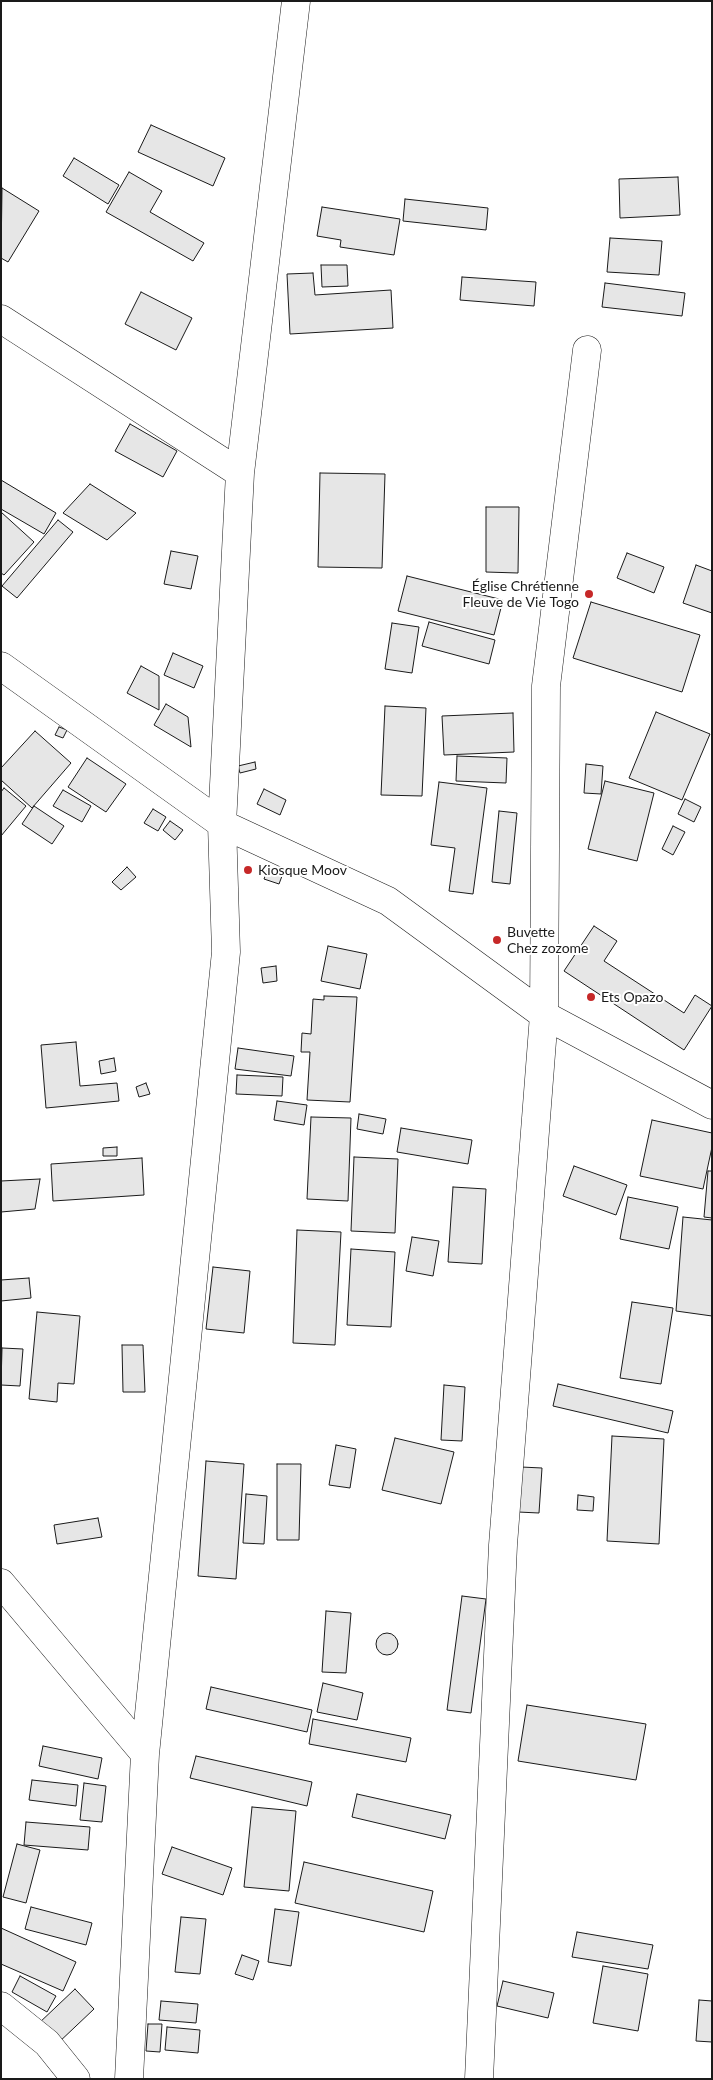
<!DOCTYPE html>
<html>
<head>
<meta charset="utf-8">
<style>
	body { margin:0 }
	#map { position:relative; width:713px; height:2080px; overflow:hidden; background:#fff; font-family:Lato,sans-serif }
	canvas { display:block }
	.frame { position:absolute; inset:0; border:2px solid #1a1a1a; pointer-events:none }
</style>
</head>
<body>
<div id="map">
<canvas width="713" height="2080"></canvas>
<div class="frame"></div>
</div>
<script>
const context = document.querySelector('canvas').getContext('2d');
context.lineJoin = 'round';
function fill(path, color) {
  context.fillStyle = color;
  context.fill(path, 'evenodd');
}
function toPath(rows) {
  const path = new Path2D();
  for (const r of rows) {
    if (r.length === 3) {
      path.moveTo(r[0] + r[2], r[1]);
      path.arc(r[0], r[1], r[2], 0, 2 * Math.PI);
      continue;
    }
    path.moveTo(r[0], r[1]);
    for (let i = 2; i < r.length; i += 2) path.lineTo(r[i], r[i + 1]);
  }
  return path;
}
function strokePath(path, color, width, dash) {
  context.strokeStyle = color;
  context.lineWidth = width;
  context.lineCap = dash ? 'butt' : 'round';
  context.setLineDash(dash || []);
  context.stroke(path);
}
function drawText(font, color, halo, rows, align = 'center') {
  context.font = font + ' Lato,sans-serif';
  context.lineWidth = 4;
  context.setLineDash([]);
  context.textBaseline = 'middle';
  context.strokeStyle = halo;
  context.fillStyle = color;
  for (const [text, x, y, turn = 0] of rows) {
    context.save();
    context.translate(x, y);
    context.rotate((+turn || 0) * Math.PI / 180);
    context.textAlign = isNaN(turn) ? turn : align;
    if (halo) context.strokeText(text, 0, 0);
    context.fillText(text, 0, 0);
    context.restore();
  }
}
const building = toPath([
	[151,125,225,158,213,186,138,152,151,125],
	[74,158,119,185,108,204,63,176,74,158],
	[129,172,162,191,150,212,204,243,193,261,106,212,129,172],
	[678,177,680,215,620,218,619,179,678,177],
	[2,188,39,211,8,262,1,258,2,188],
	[405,199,488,208,486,230,403,221,405,199],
	[322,207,400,219,394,255,340,247,341,240,317,236,322,207],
	[610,238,662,241,659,275,607,272,610,238],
	[321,265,347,265,348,286,322,287,321,265],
	[313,273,315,295,391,290,393,328,290,334,287,274,313,273],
	[462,277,536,282,534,306,460,300,462,277],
	[605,283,685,293,682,316,602,307,605,283],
	[141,292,192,318,176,350,125,324,141,292],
	[130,424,177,451,163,477,115,451,130,424],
	[320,473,385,474,382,568,318,567,320,473],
	[1,480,56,513,44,534,1,509,1,480],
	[90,484,136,513,107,540,63,513,90,484],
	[486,507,519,507,518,573,486,572,486,507],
	[1,512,34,542,4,575,1,573,1,512],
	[58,520,73,532,17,598,2,586,58,520],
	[171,551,198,556,191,589,164,584,171,551],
	[627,553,664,567,654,593,617,578,627,553],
	[696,565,712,571,712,613,683,603,696,565],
	[407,576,503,600,494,635,398,611,407,576],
	[591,602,700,635,682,692,573,658,591,602],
	[429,622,495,640,489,664,422,646,429,622],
	[392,623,419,627,412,673,385,669,392,623],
	[173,653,203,666,194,688,164,675,173,653],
	[141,666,159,676,159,710,127,693,141,666],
	[166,704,188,717,191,747,154,725,166,704],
	[385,706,426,708,422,796,381,795,385,706],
	[656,712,710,734,682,800,629,778,656,712],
	[513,713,514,752,444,755,442,716,513,713],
	[59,727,67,730,63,738,55,735,59,727],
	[35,731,71,763,32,808,1,780,1,768,35,731],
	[457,756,507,758,506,783,456,781,457,756],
	[87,758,126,784,106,812,68,787,87,758],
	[255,762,256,769,240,773,238,766,255,762],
	[586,764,603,766,601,794,584,793,586,764],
	[605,781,654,793,637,861,588,849,605,781],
	[439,782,487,788,473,894,449,891,455,848,431,845,439,782],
	[4,788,26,806,1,836,1,792,4,788],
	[264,789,286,800,280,815,257,804,264,789],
	[63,790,91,806,82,822,53,806,63,790],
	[685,799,701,807,694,822,678,814,685,799],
	[34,806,64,826,52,844,22,824,34,806],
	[153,809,166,817,158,831,144,823,153,809],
	[499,811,517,813,510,884,492,882,499,811],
	[170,821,183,830,175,840,163,830,170,821],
	[673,826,685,832,673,855,662,849,673,826],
	[127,867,136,877,121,890,112,882,127,867],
	[267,871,282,876,279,884,264,879,267,871],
	[594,926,617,941,604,961,684,1013,695,995,712,1006,684,1050,564,971,594,926],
	[328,946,367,954,360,989,321,981,328,946],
	[276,966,277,981,263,983,261,968,276,966],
	[324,996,357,997,350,1102,307,1100,310,1052,301,1052,302,1033,311,1034,313,999,324,1000,324,996],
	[76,1042,80,1086,117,1083,119,1101,46,1108,41,1045,76,1042],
	[238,1048,294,1056,291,1076,235,1069,238,1048],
	[114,1058,116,1071,101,1074,99,1061,114,1058],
	[237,1075,283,1077,282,1096,236,1094,237,1075],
	[146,1083,150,1094,139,1097,136,1087,146,1083],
	[277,1101,307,1105,304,1125,274,1120,277,1101],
	[359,1114,386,1119,383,1134,357,1129,359,1114],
	[311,1117,351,1118,348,1201,307,1199,311,1117],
	[652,1120,712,1133,712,1147,703,1189,640,1176,652,1120],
	[401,1128,472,1140,468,1164,397,1152,401,1128],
	[117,1147,117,1156,103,1156,103,1148,117,1147],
	[354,1157,398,1159,395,1233,351,1231,354,1157],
	[142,1158,144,1195,53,1201,51,1164,142,1158],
	[574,1166,627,1185,616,1215,563,1196,574,1166],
	[708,1171,712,1171,712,1218,704,1217,708,1171],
	[40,1179,35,1209,1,1212,1,1181,40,1179],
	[453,1187,486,1189,482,1264,448,1262,453,1187],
	[628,1197,678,1207,669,1249,620,1239,628,1197],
	[683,1217,712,1220,712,1316,676,1311,683,1217],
	[297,1230,341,1232,335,1345,293,1343,297,1230],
	[412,1237,439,1241,433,1276,406,1271,412,1237],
	[351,1249,395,1252,391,1327,347,1325,351,1249],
	[213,1267,250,1271,244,1333,206,1329,213,1267],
	[29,1278,31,1298,1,1301,1,1280,29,1278],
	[632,1302,673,1308,661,1384,620,1378,632,1302],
	[37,1312,80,1316,74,1384,58,1383,57,1402,29,1399,37,1312],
	[122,1345,143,1345,145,1392,123,1392,122,1345],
	[2,1348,23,1349,20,1386,1,1385,2,1348],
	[558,1384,673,1411,668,1433,553,1406,558,1384],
	[444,1385,465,1387,462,1441,441,1440,444,1385],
	[612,1436,664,1439,659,1544,607,1541,612,1436],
	[395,1438,454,1452,441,1504,382,1490,395,1438],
	[336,1445,356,1449,350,1488,329,1485,336,1445],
	[206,1461,244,1464,236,1579,198,1576,206,1461],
	[277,1464,301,1464,299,1540,277,1540,277,1464],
	[521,1467,542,1468,539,1513,518,1512,521,1467],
	[246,1494,267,1496,264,1544,243,1543,246,1494],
	[578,1495,594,1497,593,1511,577,1510,578,1495],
	[98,1518,102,1537,57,1544,54,1525,98,1518],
	[462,1596,486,1599,471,1713,447,1710,462,1596],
	[326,1611,351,1613,346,1673,322,1672,326,1611],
	[387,1644,11],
	[323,1683,363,1693,357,1720,317,1712,323,1683],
	[211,1687,312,1710,307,1732,206,1709,211,1687],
	[527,1705,646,1724,636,1780,518,1761,527,1705],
	[313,1719,411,1738,406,1762,309,1744,313,1719],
	[43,1746,102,1758,98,1779,39,1766,43,1746],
	[196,1756,312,1782,307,1806,190,1778,196,1756],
	[32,1780,78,1785,76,1806,29,1800,32,1780],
	[84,1783,106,1786,102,1822,80,1820,84,1783],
	[357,1794,451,1815,445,1839,352,1817,357,1794],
	[252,1807,296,1811,289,1891,244,1887,252,1807],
	[26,1822,90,1827,88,1850,24,1845,26,1822],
	[17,1844,40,1850,26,1903,3,1897,17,1844],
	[172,1847,232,1868,223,1895,162,1874,172,1847],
	[304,1862,433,1891,424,1932,295,1903,304,1862],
	[31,1907,92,1923,86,1945,25,1929,31,1907],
	[275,1909,299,1912,291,1966,268,1962,275,1909],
	[181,1917,206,1919,200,1974,175,1972,181,1917],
	[1,1928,76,1962,63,1991,1,1964,1,1928],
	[577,1932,653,1945,648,1969,572,1957,577,1932],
	[242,1955,259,1961,253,1980,235,1974,242,1955],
	[603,1966,648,1974,638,2031,593,2023,603,1966],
	[20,1976,56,1996,47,2012,12,1992,20,1976],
	[503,1981,554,1993,548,2018,497,2006,503,1981],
	[75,1989,94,2009,57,2044,38,2024,75,1989],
	[699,2000,712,2001,712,2042,696,2041,699,2000],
	[161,2001,198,2004,196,2023,159,2020,161,2001],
	[148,2024,162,2024,160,2052,146,2051,148,2024],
	[167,2027,200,2030,198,2053,165,2050,167,2027]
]);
fill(building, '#e6e6e6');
strokePath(building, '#1a1a1a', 1);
const street = toPath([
	[1,319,240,473],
	[1,666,222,824,388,901,544,1015,712,1105],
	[1,1583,145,1754],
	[1,2006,47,2043,76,2079],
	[129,2079,145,1754,226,952,222,824,240,473,296,1],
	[479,2079,503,1545,544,1015,546,686,587,350]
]);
strokePath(street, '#1a1a1a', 29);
strokePath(street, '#fff', 28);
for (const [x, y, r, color] of [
	[589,594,5,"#c62828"],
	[248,870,5,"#c62828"],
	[497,940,5,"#c62828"],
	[591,997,5,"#c62828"]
]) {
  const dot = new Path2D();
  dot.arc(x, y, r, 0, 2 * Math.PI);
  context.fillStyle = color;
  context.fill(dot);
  strokePath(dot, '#fff', 2);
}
drawText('14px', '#1a1a1a', '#fff', [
	["Église Chrétienne",579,586,"right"],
	["Fleuve de Vie Togo",579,602,"right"],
	["Kiosque Moov",258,870],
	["Buvette",507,932],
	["Chez zozome",507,948],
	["Ets Opazo",601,997]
], 'left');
</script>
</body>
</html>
